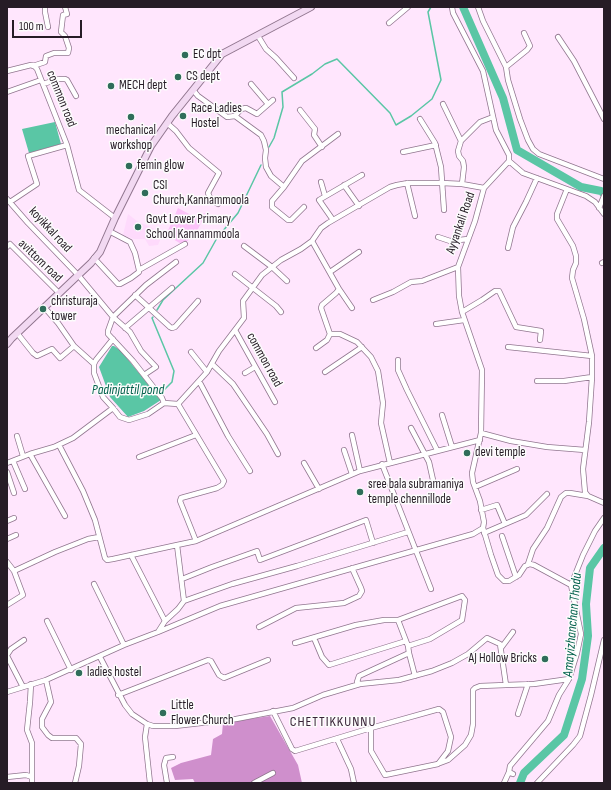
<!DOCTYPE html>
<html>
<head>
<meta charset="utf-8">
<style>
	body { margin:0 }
	#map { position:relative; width:611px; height:790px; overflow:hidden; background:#ffe6fd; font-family:"Sofia Sans Condensed",sans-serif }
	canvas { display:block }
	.frame { position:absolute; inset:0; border:8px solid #261c26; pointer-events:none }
	.scale { position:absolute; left:12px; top:20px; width:70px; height:18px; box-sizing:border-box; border:2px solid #261c26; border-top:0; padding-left:5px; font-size:12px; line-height:14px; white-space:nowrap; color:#261c26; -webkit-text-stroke:3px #fcfcfc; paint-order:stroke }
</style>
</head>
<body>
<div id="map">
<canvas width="611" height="790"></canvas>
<div class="frame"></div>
<div class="scale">100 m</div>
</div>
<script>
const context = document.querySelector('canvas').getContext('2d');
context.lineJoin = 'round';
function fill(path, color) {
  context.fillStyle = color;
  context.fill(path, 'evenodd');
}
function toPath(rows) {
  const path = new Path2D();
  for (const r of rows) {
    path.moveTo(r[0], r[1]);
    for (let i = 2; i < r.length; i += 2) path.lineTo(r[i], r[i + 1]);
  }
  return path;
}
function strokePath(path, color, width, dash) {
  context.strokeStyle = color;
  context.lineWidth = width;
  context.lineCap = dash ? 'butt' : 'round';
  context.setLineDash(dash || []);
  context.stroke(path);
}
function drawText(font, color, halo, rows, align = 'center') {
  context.font = font + ' "Sofia Sans Condensed",sans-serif';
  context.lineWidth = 3;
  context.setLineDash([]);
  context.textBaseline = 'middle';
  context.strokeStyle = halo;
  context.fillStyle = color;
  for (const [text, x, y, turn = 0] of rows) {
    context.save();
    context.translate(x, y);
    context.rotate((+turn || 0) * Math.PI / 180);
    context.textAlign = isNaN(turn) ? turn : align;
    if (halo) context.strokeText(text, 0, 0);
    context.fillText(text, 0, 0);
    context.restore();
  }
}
fill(toPath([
	[128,214,137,221,163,233,158,245,149,246,145,239,134,239,123,235]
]), '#fedafc');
fill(toPath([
	[178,208,193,216,206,213,196,233,183,245,166,235]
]), '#fcc3f9');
fill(toPath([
	[270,716,298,765,302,783,195,783,193,779,175,780,171,768,181,763,211,755,213,739,222,734,223,723]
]), '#cf8fcc');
fill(toPath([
	[55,122,61,144,29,153,22,129],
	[112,346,114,346,121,351,161,400,144,411,128,417,110,397,99,367]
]), '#5ac6a5');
strokePath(toPath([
	[269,147,274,138,283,107,282,92,312,74,325,64,337,59,390,113,396,125,411,116,432,99,441,80,428,12,431,7],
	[157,310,163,300,203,263,217,238,238,213,261,165],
	[153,317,152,318,174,371,172,382,163,391]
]), '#5ac6a5', 1.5);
strokePath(toPath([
	[463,7,503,98,517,150,581,187,601,191,604,194],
	[520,783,524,773,564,735,582,679,588,636,586,604,590,568,604,548]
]), '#5ac6a5', 8);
const street = toPath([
	[45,7,45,12,48,27],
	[478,7,483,21,506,67,508,80,520,119,528,140,533,149,539,154,604,179],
	[389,23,408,7],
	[258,36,266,49,276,58,294,78],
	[558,37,574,61,604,119],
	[33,66,45,62,46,56,54,53,68,53,69,48,65,36,61,32,63,15,67,14,65,7],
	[506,67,527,50,530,46,524,33],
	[7,71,31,65,34,66,37,69,67,145],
	[43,84,59,79,65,79,67,80,76,96],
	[251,84,268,104],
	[193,90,198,96,227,117,235,116,261,135,264,141,266,150,265,158,266,167,271,176,284,187],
	[7,92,41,80],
	[443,104,461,141,458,151,459,156,463,161,464,167,462,184],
	[300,110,315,129,314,135,322,147],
	[235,116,241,109,246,108,257,114,273,100],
	[420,119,435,143,441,167,444,210],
	[167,123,176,131,189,148,219,173,208,193,211,200,218,204],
	[461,141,480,122,493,117],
	[403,152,436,145],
	[509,161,523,173,586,196,595,202,604,214],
	[321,182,325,196],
	[407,183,415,216],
	[344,185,359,206],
	[567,189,557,214,557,219,573,246,576,256,576,263,573,270,572,278,584,319,592,356,592,377,589,422,583,469,585,492,588,496,604,503],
	[7,199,28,223,78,275,113,317,108,331,108,334,133,361,162,398,164,403],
	[10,202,37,184,28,156,67,145,79,190,115,218],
	[304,207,291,220,288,220,272,207,272,201,284,187,302,161,338,134],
	[599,208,604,196],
	[333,220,319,200,362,175],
	[109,231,130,242,135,253,139,270,185,244],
	[438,237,450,241,468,239],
	[312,241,339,289,336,293,322,305,321,308,330,334,327,340,316,348],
	[244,246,272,267,287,281],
	[7,247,10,244,59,293],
	[508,248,513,227,526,202,537,178],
	[94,258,118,284,120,284,131,278,139,272,139,270],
	[602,263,604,262],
	[330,272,359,252],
	[235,274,276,306,281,312],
	[339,289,352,308],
	[135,295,170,327,172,328,175,327,198,301],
	[373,300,393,292,411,282,422,281,458,267],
	[462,312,482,300,495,291,499,291,516,327,541,331,540,340],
	[436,324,464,320],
	[125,328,172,288],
	[235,330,275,402],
	[17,333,33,353,37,356,52,349,60,358,74,346,58,323,44,307],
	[330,334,340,334,357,342,371,357,378,371,383,403,381,423,390,463],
	[74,346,94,364],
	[508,347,592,356],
	[191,352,207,372],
	[398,360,398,370,407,390,437,450],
	[212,364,233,384,267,434,278,454],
	[325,372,362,347],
	[245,373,255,367],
	[144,375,156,367,141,351,130,332,113,317,146,285,176,262],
	[199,381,228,436,250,471],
	[537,381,564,381,592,377],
	[164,403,178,404,207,372,219,351,241,322,244,318,243,301,262,275,281,260,301,249,312,241,321,228,328,223,390,187,397,185,408,183,442,183,462,184,484,188],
	[178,404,224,481,222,485,217,488,181,498,180,501,196,541],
	[113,408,103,397,94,373,94,364,96,360,113,339],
	[442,415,452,447],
	[411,428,429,462,433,480],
	[481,433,511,441,547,447,585,450],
	[352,435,360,471],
	[17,436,23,456],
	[59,445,83,491,95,520,105,558,107,560,113,559,177,545],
	[344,450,352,474],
	[30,454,65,516],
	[139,457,196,435],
	[13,461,25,489],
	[7,463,30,454,54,447,73,438,113,408,120,417,129,420,148,414,164,403],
	[304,463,319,489],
	[382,464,431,589],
	[7,472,14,493],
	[475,487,517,469],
	[481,510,497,505,505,524],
	[7,521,14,518],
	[483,528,491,555,498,575,504,581,509,581,519,575,525,566,530,564,534,565,571,585],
	[484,533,526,515,547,494],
	[502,536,516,577],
	[7,539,16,535],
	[131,555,165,621],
	[7,562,14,571,23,595,7,605],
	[528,564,533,549,547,528,561,497,566,493,570,493,588,496],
	[14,571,55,552,88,539,99,537],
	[182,579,212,567,257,551,260,560,366,520,373,543],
	[94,584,124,645],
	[184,601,232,584,297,566,408,532],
	[47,621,71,670],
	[259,627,296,608,344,603,359,596,362,591,361,588,352,568],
	[158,632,220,606,473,534,483,528,484,522,480,501,473,482,472,473,481,433,482,370,462,312,459,296,458,267,475,221,484,188,509,161,509,155,496,130,483,71,453,13,452,7],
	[314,638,322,657,329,665,406,641],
	[295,643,356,625,384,620,398,620],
	[501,648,513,632],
	[409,653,415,676],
	[7,655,11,649,24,640],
	[7,656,23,687],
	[100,657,125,705,132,714,147,724,153,726,175,726,236,719,293,708,323,695,360,684,399,680,432,671,452,663,468,654,487,638,500,644,506,685,534,684,569,679],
	[46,680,51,702,42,719,42,727,48,735,52,738,76,738,81,744,79,766,75,783],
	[31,684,30,702,27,730,32,743,32,777],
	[360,684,357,682,359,676,409,653,408,646,430,639,462,620,465,600,462,596,398,620,408,646],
	[7,692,46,680,124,645,158,632,165,621,178,609,184,601,177,545,196,541,360,471,480,440],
	[118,695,208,660,211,661,219,675,224,678,268,660],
	[273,711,292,749,295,751,371,728,439,709,443,712,451,737,448,751,438,764,385,775,371,751,371,728],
	[518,714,528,684],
	[147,724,145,737,150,783],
	[337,739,351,769,354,783],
	[440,763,448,760,465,745,471,735,473,724,473,690,475,688,480,686,506,685],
	[513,774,509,772,510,766,548,721,559,695,569,679,577,653,581,634,571,585,583,555,595,531,604,518],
	[7,777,26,775,32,777,32,783],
	[167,783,164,765,166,758,173,757],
	[254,783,273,773],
	[504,783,509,772],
	[537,783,573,745,580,736,591,695,604,640]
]);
const secondary = toPath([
	[7,344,12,338,91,263,100,252,115,218,151,146,172,116,222,54,311,7]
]);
strokePath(street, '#91768f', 6);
strokePath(secondary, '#91768f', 8);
strokePath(street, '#fff', 4.5);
strokePath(secondary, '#f2d9f2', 6);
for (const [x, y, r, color] of [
	[185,55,4,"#2f6d5a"],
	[178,77,4,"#2f6d5a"],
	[111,86,4,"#2f6d5a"],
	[183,116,4,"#2f6d5a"],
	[131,117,4,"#2f6d5a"],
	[129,166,4,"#2f6d5a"],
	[145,193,4,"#2f6d5a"],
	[138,227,4,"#2f6d5a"],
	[43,309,4,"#2f6d5a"],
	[467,453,4,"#2f6d5a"],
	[360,492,4,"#2f6d5a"],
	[545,659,4,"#2f6d5a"],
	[79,673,4,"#2f6d5a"],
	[163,713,4,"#2f6d5a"]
]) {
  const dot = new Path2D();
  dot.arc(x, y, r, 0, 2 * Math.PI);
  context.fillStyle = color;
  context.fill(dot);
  strokePath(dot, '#fcfcfc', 1.5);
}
drawText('13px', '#261c26', '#fcfcfc', [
	["EC dpt",193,55],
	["CS dept",186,77],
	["MECH dept",119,86],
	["Race Ladies",191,109],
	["Hostel",191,124],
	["mechanical",131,131,"center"],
	["workshop",131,146,"center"],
	["femin glow",137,166],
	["CSI",153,186],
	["Church,Kannammoola",153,201],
	["Govt Lower Primary",146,220],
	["School Kannammoola",146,235],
	["christuraja",51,302],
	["tower",51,317],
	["devi temple",475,453],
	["sree bala subramaniya",368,485],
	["temple chennillode",368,500],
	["AJ Hollow Bricks",537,659,"right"],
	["ladies hostel",87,673],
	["Little",171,706],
	["Flower Church",171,721]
], 'left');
drawText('13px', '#261c26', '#fcfcfc', [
	["common road",61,99,68],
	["Ayyankali Road",461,223,-71],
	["koyikkal road",50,230,47],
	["avittom road",40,261,44],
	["common road",264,360,61]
]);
drawText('italic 14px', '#02604b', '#fcfcfc', [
	["Padinjattil pond",128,390],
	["Amayizhanchan Thodu",573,625,-85]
]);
context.letterSpacing = '1px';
drawText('14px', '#392338', '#fcfcfc', [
	["CHETTIKKUNNU",333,722]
]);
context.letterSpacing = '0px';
</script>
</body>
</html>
